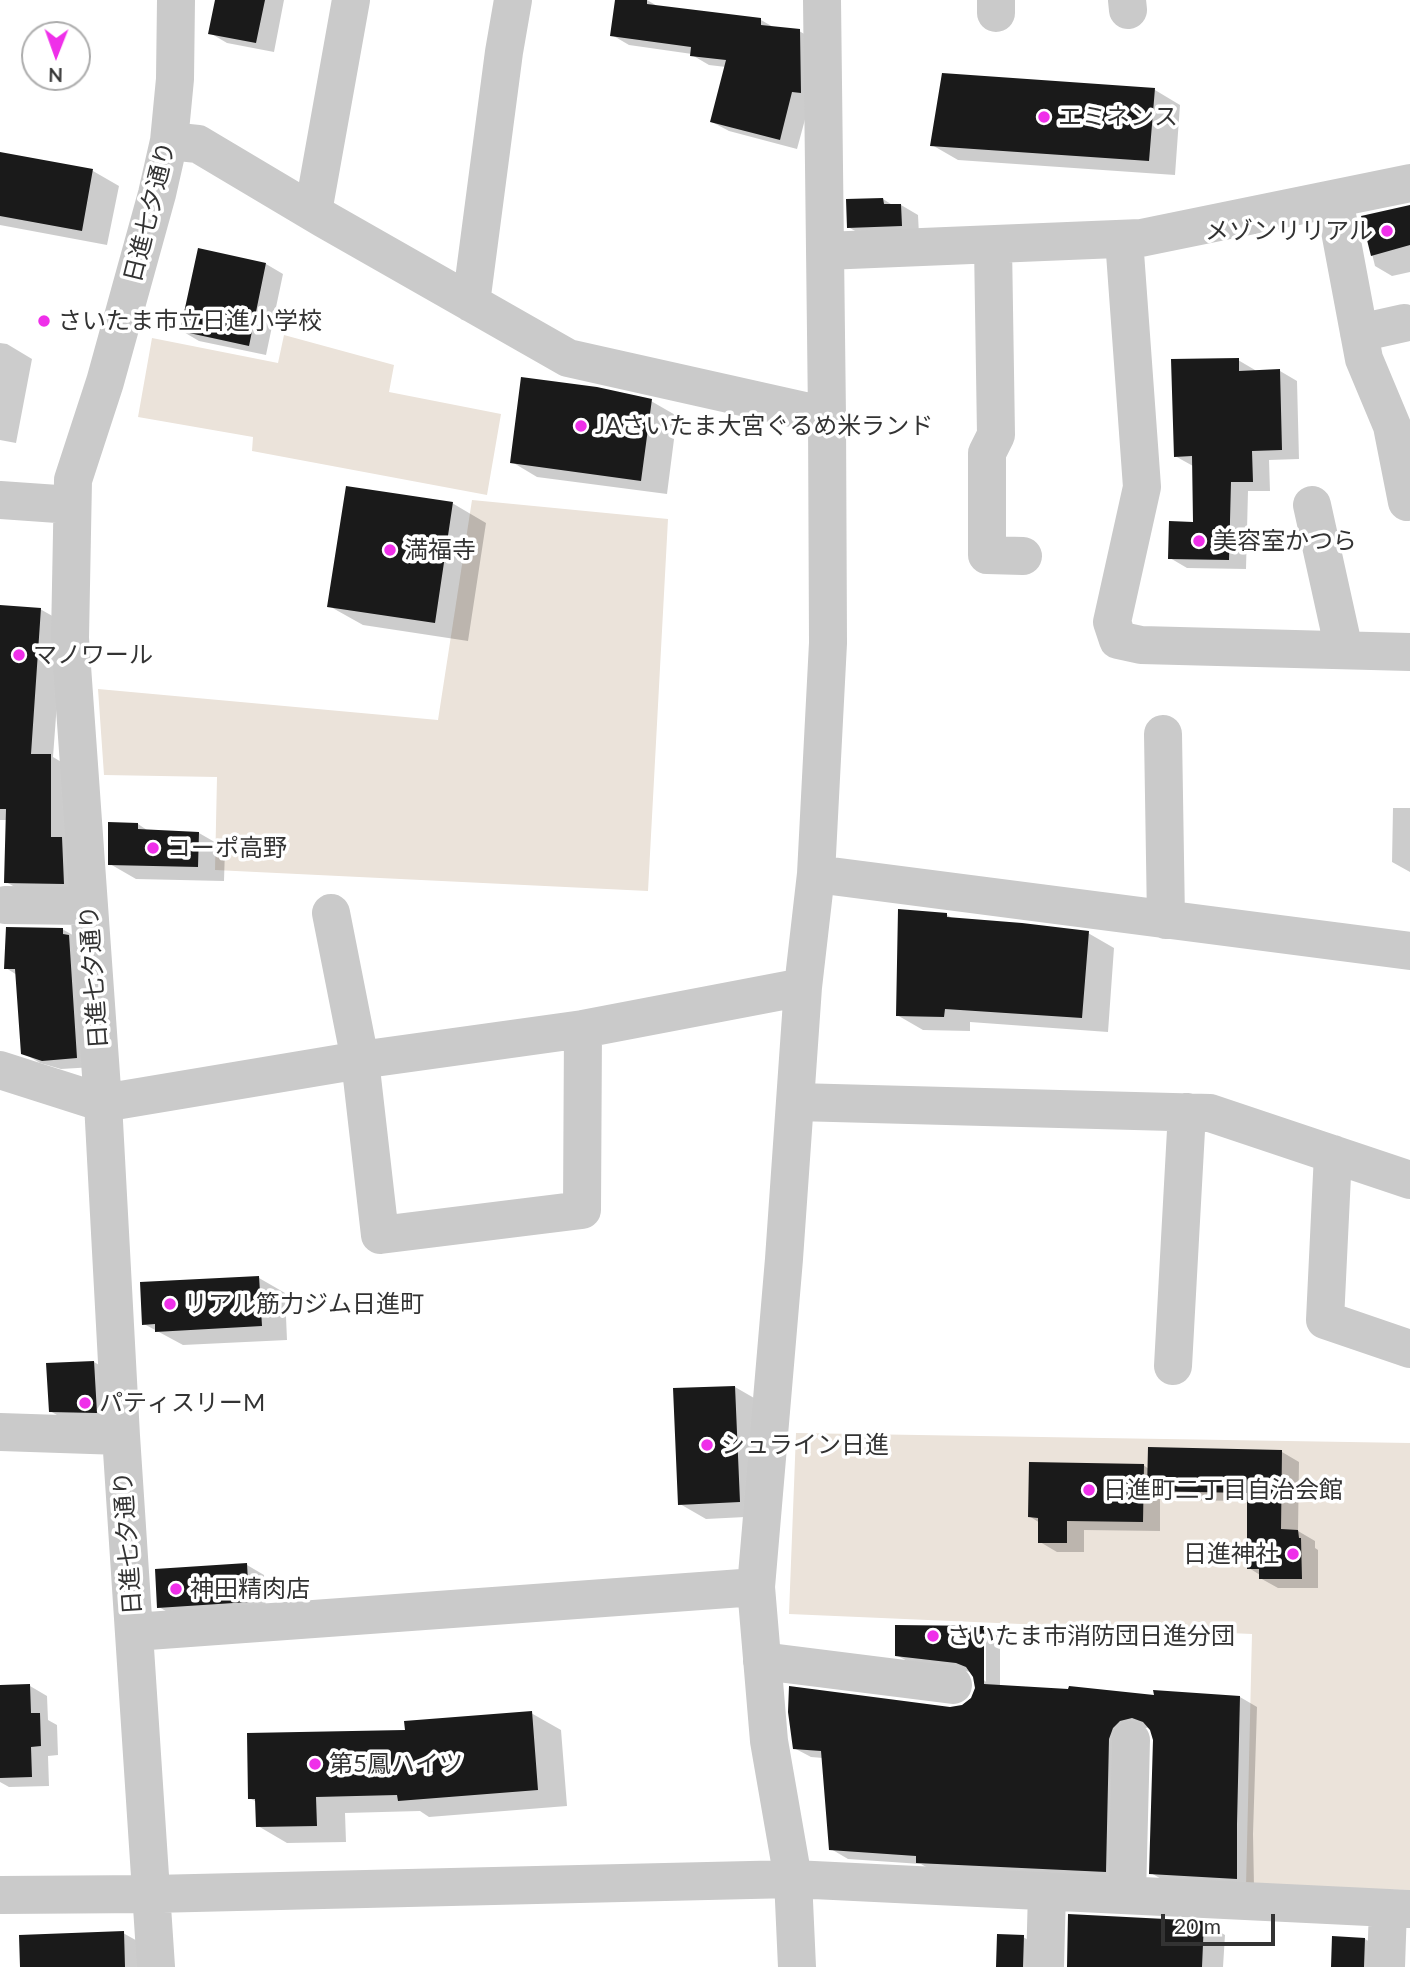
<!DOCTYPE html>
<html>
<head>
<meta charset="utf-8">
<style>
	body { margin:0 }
	#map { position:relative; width:1410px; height:1967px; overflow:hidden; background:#fff; font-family:Lato,sans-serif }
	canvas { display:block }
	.north { position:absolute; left:21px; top:21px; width:70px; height:70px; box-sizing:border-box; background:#fff; border:2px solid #adadad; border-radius:50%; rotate:181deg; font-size:19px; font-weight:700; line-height:28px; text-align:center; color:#333 }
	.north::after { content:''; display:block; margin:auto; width:24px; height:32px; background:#ef2fe9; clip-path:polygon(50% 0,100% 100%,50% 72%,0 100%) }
	.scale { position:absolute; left:1161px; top:1914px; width:114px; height:32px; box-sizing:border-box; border:4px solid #333; border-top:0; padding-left:9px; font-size:21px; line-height:24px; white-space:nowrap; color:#333; -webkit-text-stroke:5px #fff; paint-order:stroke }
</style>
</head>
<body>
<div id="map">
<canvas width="1410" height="1967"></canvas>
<div class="north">N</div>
<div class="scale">20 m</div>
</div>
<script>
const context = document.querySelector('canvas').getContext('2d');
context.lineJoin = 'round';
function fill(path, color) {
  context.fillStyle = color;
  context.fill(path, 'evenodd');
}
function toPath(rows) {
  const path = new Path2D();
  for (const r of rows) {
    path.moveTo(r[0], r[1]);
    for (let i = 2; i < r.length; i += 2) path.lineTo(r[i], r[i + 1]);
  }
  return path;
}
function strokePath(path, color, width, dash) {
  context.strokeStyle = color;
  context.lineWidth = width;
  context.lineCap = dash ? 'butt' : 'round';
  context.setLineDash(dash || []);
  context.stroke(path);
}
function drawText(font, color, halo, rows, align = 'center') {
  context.font = font + ' Lato,"Noto Sans JP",sans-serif';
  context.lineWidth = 7;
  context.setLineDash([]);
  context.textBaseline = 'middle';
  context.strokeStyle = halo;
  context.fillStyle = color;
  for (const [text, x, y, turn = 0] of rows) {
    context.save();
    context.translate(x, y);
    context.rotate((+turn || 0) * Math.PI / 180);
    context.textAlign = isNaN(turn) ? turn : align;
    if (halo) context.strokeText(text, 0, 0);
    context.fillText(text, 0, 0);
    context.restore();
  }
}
fill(toPath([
	[284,335,394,365,389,392,501,414,487,495,252,451,253,437,138,417,152,338,278,363],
	[472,500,668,519,648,891,215,870,217,777,104,775,98,689,438,720],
	[796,1433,1410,1443,1410,1890,1246,1886,1252,1634,789,1614]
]), '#ebe3da');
fill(toPath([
	[217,0,284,0,274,52,227,43,210,33],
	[617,0,647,0,659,7,761,20,775,28,799,31,817,41,810,101,797,149,729,131,712,122,726,67,709,65,692,55,692,54,629,45,612,35],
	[1155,90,1180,105,1175,175,958,160,932,145],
	[0,154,93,171,119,186,107,245,0,225],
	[883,199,894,206,901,205,918,215,919,235,866,237,848,227],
	[1410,207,1410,272,1392,276,1375,266,1363,217],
	[266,264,283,274,266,355,199,341,182,331],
	[0,343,7,344,32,359,16,443,0,440],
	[1238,360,1255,370,1256,372,1280,371,1297,381,1299,459,1269,460,1270,491,1248,491,1246,569,1187,568,1170,558,1195,523,1193,466,1175,456],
	[651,401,677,416,667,494,537,477,512,462],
	[452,503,486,523,468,641,363,625,329,606],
	[0,607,40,609,63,622,53,757,73,769,85,896,29,895,6,882,7,820,0,820],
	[1393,808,1410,808,1410,872,1392,862],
	[138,824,150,832,199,833,225,848,224,881,136,879,110,864],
	[947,915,955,920,1088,933,1114,948,1108,1032,970,1022,970,1031,923,1030,897,1015],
	[62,929,80,939,94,1067,61,1069,40,1063,23,1053,17,975,6,968],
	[259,1278,285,1293,287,1340,183,1345,144,1324],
	[94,1362,120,1377,122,1427,76,1426,50,1411],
	[735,1387,761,1402,765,1516,706,1519,680,1504],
	[1282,1452,1299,1462,1298,1531,1315,1541,1315,1548,1318,1550,1318,1588,1278,1588,1260,1578,1260,1575,1249,1568,1249,1501,1166,1500,1160,1496,1160,1531,1084,1530,1084,1552,1057,1552,1040,1542,1040,1523,1029,1516,1143,1465,1149,1469],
	[247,1565,264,1575,266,1611,176,1617,159,1607],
	[983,1628,1000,1637,1000,1687,1156,1697,1240,1697,1257,1707,1253,1834,1254,1887,1168,1883,1151,1873,1155,1740,1150,1727,1137,1730,1122,1881,935,1872,921,1864,848,1859,831,1849,823,1758,811,1757,794,1748,962,1707,971,1700,976,1689,975,1676,971,1672,913,1664,896,1655],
	[982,1634,986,1634,986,1682,982,1678],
	[0,1686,30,1686,47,1696,48,1720,57,1725,58,1755,48,1756,49,1786,9,1787,0,1782],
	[531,1713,561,1730,567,1806,429,1817,420,1811,345,1813,346,1842,287,1843,258,1826,257,1802,249,1798,407,1732],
	[1204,1923,1225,1935,1223,1967,1069,1967],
	[123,1933,141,1943,142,1967,22,1967],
	[1023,1937,1044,1949,1044,1967,998,1967],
	[1365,1939,1382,1949,1381,1967,1333,1967]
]), '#0003');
fill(toPath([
	[215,0,265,0,256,43,208,34],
	[615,0,647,0,647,4,761,18,761,25,800,29,801,93,792,92,780,140,710,122,726,60,690,56,691,47,610,36],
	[942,73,1155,88,1149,161,930,146],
	[0,152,93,169,82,231,0,216],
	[883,198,884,204,901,204,902,226,847,228,846,199],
	[1410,205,1410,245,1371,256,1361,216],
	[198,248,266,263,249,346,180,331],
	[1239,358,1239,371,1280,369,1282,450,1252,451,1253,482,1231,482,1229,560,1168,559,1169,521,1193,522,1192,456,1174,457,1171,359],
	[521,377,597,387,652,399,641,481,510,463],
	[346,486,453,502,435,623,327,607],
	[0,605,41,608,31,754,51,754,51,837,62,837,64,884,4,883,6,809,0,809],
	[108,822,138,823,138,829,199,832,198,867,108,865],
	[898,909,947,913,947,917,1022,923,1089,931,1082,1018,945,1009,944,1017,896,1016],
	[6,927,63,928,63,934,69,935,77,1058,42,1061,21,1054,15,969,4,969],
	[259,1276,262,1326,155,1332,155,1324,142,1325,140,1282],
	[94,1361,97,1413,49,1412,46,1363],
	[735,1386,740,1502,678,1505,673,1388],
	[1148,1447,1282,1450,1281,1529,1298,1530,1299,1538,1301,1538,1302,1579,1259,1579,1259,1569,1247,1569,1247,1493,1147,1491],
	[1029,1462,1144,1464,1143,1522,1067,1521,1067,1543,1038,1543,1038,1518,1028,1517],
	[247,1563,249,1602,157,1608,155,1569],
	[895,1625,984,1626,984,1684,1068,1689,1069,1686,1154,1695,1153,1690,1240,1696,1237,1824,1237,1879,1149,1874,1153,1740,1150,1730,1143,1722,1132,1718,1120,1721,1113,1728,1109,1739,1106,1872,916,1863,916,1856,829,1850,821,1751,793,1749,788,1712,789,1686,950,1707,962,1705,971,1698,975,1688,973,1677,966,1667,956,1663,895,1656],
	[30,1684,31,1713,40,1713,41,1746,31,1747,32,1777,0,1778,0,1685],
	[532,1711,538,1790,398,1801,397,1795,316,1797,317,1826,256,1827,255,1799,248,1799,247,1733,405,1730,404,1721],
	[1068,1914,1204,1921,1202,1967,1067,1967],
	[124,1931,125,1967,20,1967,19,1935],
	[997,1934,1024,1935,1023,1967,996,1967],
	[1332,1936,1365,1938,1364,1967,1331,1967]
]), '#1a1a1a');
strokePath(toPath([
	[996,0,996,13],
	[1127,0,1128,10],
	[169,141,198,144,324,219,568,358,827,416],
	[1334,199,1364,359,1392,426,1407,502],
	[313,212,351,0],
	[1124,239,1142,487,1112,622,1118,640,1141,645,1410,652],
	[993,245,996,435,987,453,987,555,1023,556],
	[825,251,1141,238,1410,183],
	[471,303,504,52,513,0],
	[1359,333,1404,323],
	[0,500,72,505],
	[1312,505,1344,650],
	[1163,734,1166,920],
	[816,874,1410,951],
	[5,905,88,906],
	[331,913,360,1060,380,1235,582,1210,583,1029],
	[0,1070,103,1103,360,1060,583,1029,803,987],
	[796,1102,1210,1113,1410,1180],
	[1333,1154,1325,1320,1410,1349],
	[1173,1366,1187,1112],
	[0,1432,121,1436],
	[134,1632,756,1587],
	[762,1661,953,1685],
	[0,1895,152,1894,793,1879,1410,1909],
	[1127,1895,1131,1740],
	[156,1967,121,1436,103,1103,70,638,73,480,105,382,157,194,169,141,175,79,176,0],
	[797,1967,793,1879,769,1741,756,1587,784,1259,803,987,816,874,828,643,827,416,822,0],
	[1045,1967,1047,1891],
	[1386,1967,1388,1908]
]), '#cacaca', 38);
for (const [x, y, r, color] of [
	[1044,117,7,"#ef2fe9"],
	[1387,231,7,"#ef2fe9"],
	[44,321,7,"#ef2fe9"],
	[581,426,7,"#ef2fe9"],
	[1199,541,7,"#ef2fe9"],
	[390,550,7,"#ef2fe9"],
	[19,655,7,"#ef2fe9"],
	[153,848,7,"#ef2fe9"],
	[170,1304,7,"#ef2fe9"],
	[85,1403,7,"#ef2fe9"],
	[707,1445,7,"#ef2fe9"],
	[1089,1490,7,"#ef2fe9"],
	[1293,1554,7,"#ef2fe9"],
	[176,1589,7,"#ef2fe9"],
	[933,1636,7,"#ef2fe9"],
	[315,1764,7,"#ef2fe9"]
]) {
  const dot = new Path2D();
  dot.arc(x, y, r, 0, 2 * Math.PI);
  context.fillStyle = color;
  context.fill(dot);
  strokePath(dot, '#fff', 2.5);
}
drawText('24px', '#333', '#fff', [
	["エミネンス",1058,117],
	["メゾンリリアル",1373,231,"right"],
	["さいたま市立日進小学校",58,321],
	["JAさいたま大宮ぐるめ米ランド",595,426],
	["美容室かつら",1213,541],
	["満福寺",404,550],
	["マノワール",33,655],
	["コーポ高野",167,848],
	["リアル筋力ジム日進町",184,1304],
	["パティスリーM",99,1403],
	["シュライン日進",721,1445],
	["日進町二丁目自治会館",1103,1490],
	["日進神社",1279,1554,"right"],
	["神田精肉店",190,1589],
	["さいたま市消防団日進分団",947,1636],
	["第5鳳ハイツ",329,1764]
], 'left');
drawText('24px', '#333', '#fff', [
	["日進七夕通り",150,212,-76],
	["日進七夕通り",94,977,-94],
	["日進七夕通り",128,1543,-94]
]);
</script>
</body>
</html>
